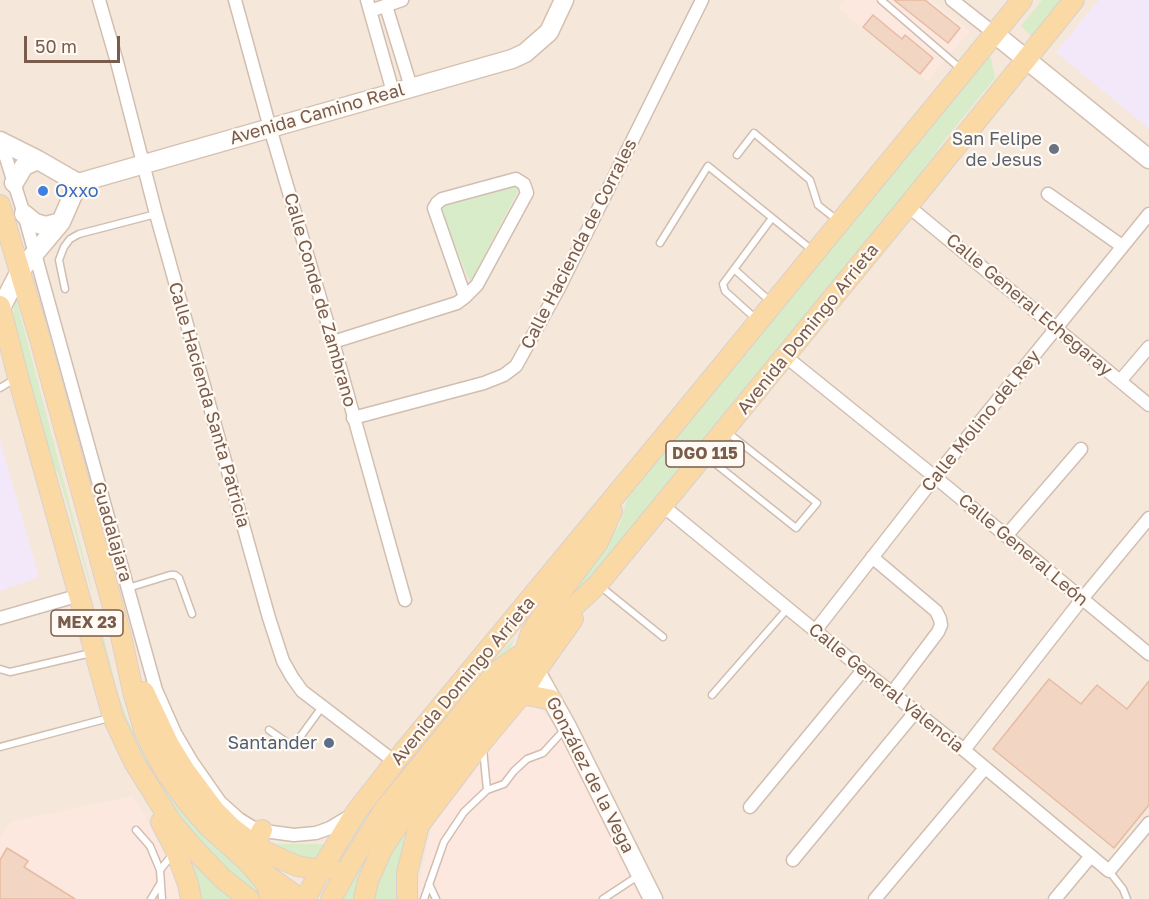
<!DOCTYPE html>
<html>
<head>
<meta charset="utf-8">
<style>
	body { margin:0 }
	#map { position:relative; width:1149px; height:899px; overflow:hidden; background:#fdf6ec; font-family:"Golos Text",sans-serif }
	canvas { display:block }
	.scale { position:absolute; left:24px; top:36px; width:96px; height:27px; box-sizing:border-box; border:3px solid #7a5c4d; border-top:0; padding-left:8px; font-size:18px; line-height:21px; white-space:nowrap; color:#7a5c4d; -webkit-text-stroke:4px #fffaf3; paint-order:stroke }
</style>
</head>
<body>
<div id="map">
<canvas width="1149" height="899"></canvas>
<div class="scale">50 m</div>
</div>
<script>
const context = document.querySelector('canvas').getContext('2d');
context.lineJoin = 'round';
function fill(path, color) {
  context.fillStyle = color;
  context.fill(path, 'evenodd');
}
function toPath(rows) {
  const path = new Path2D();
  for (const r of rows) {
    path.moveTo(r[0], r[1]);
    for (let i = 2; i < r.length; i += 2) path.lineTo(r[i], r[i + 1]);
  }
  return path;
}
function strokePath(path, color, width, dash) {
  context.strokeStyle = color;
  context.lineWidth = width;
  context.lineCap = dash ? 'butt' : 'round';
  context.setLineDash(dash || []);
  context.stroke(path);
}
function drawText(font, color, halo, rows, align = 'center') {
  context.font = font + ' "Golos Text",sans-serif';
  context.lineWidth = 4.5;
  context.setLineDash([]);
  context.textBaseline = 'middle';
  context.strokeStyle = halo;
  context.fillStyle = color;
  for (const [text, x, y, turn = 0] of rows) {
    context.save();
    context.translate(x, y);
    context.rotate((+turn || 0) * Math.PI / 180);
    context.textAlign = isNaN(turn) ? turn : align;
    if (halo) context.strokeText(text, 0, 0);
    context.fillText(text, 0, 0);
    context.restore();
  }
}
fill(toPath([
	[0,0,1149,0,1149,899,0,899]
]), '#f5e8da');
fill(toPath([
	[846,0,931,0,969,31,928,81,838,8],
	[529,701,542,711,559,731,643,899,418,899,418,892,429,838,437,811,508,722],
	[133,796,163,849,186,899,0,899,0,839,11,822]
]), '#fde8e0');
fill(toPath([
	[1099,0,1149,0,1149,129,1056,52],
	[0,440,39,577,0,591]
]), '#f3e8fa');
fill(toPath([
	[1042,0,1066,0,1032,37,1021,26],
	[987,57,991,58,995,78,947,137,890,216,594,577,552,613,608,542,620,524,627,499],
	[521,185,470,283,439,205],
	[15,295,92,589,91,589,58,473,45,449,13,323],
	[93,620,103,633,116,688,127,718,139,744,154,771,177,804,201,833,231,861,256,880,261,899,232,877,185,828,127,733],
	[514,639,510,650,494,665,466,694,385,794,369,815,346,853,343,854,367,814,384,793,465,692,492,661],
	[478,710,357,899,343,899,380,833],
	[441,786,402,899,372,899,388,852],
	[266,843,280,844,329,844,318,864],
	[186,854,237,899,200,899,199,889]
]), '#d8ecc9');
const building = toPath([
	[894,0,925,0,960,28,948,43,894,0],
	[873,15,902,39,905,35,933,58,920,74,863,27,873,15],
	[1049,679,1081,704,1097,685,1127,709,1149,681,1149,805,1114,848,993,749,1049,679],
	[7,848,28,861,24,867,75,899,0,899,0,860,7,848]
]);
fill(building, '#f3d5c3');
strokePath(building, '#e6bba3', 1.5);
const lane = toPath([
	[881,0,961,69],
	[737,155,754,133,810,180,818,205,837,220],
	[660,243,708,166,812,250],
	[734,269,771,302],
	[65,289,59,260,64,247,70,239,79,234,156,214],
	[756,319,725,291,723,284,772,218],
	[0,388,15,379],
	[707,457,796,528,817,503,727,432],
	[600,586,663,637],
	[128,588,170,575,175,575,179,578,192,614],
	[0,669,10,672,91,653],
	[712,695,788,608],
	[269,730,292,746,295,744,322,707],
	[0,747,109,718],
	[483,749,487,790],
	[136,830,150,846,160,870,162,899],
	[160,870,173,854],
	[1109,871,1123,889,1127,899],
	[429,884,436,899],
	[151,899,160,884],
	[424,899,444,842,464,812,487,790,504,784,514,771,527,759,543,753,565,729],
	[603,899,638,876]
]);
const street = toPath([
	[99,0,117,62,156,214,269,618,283,661,292,677,302,691,395,762],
	[235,0,270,128,333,342,405,600],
	[367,0,393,92],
	[952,0,995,34],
	[386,6,411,87],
	[370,11,402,0],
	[0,139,24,214,156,690,175,733,192,762,220,802,239,819,252,827,264,831,294,835,316,833,330,828,350,816],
	[1048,194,1122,246],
	[908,206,1149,405],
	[333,342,457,303,465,297,477,285,527,193,524,184,516,179,442,199,437,203,434,208,465,297],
	[785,356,935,477,1149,654],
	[1120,381,1149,347],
	[353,418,484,383,504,375,516,366,559,288,702,0],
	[663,506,863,670,964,750,1109,871,1149,823],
	[1006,536,1081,449],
	[872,557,936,611,940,619,941,625,938,632,892,693],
	[0,618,80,595],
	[815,631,935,477,1149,214],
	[964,750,1082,599,1149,518],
	[750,807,863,670],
	[793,860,916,711],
	[875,899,985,768],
	[1055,899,1091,856]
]);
const secondary = toPath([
	[995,34,1149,159],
	[0,141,38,160,78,183,512,59,525,53,549,32,564,0],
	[14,183,24,166,38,160],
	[24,214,35,223,46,226,61,222],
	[1,308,20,271,61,222,78,183],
	[530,661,567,727,653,899]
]);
const primary = toPath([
	[0,205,40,339,121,636,133,691,144,730,156,755,167,774,188,803,208,826,247,861,300,899],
	[0,306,18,377,113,717,134,762,172,823,195,850,223,879,249,899],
	[144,692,169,745,185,771,214,810,232,828,254,845,270,854,297,866,321,870,331,868],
	[511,694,522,694,552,700],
	[161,822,176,851,188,884,191,899],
	[262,830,247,861,266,883,271,899],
	[305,899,321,870,356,812,395,762,672,427,1022,0],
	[331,899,351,863,384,810,497,671,525,652,598,584,908,206,1074,0],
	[364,899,368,881,382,849,406,813,491,707,518,670,522,662,531,633,539,621,598,542,612,511],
	[407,899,407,873,419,825,482,742,522,694,536,671,573,619]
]);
strokePath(lane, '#d1beb0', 9);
strokePath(street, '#d1beb0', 15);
strokePath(secondary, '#d6c0b0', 21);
strokePath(primary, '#dad1cd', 22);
strokePath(lane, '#fff', 6);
strokePath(street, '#fff', 12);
strokePath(secondary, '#fff', 18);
strokePath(primary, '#fbd9a5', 20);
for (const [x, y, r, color] of [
	[1054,149,6,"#6b7280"],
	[43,191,6,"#3f7fe0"],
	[329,743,6,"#5c6f8a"]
]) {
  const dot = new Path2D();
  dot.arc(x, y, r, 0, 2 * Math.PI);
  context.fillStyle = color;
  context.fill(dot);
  strokePath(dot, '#fffaf3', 2);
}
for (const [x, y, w] of [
	[705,454,78],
	[87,623,72]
]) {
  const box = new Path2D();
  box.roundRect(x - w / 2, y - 13, w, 26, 4.5);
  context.fillStyle = '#fffaf3';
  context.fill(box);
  strokePath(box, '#7a5c4d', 1.5);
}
drawText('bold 16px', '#7a5c4d', null, [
	["DGO 115",705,454],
	["MEX 23",87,623]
]);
drawText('18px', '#7a5c4d', '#fffaf3', [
	["Avenida Camino Real",317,114,-16],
	["Calle Hacienda de Corrales",579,244,-63],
	["Calle Conde de Zambrano",320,300,74],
	["Calle General Echegaray",1029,305,40],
	["Avenida Domingo Arrieta",808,329,-51],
	["Calle Hacienda Santa Patricia",209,405,74],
	["Calle Molino del Rey",981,421,-51],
	["Guadalajara",112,532,74],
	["Calle General León",1023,550,40],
	["Avenida Domingo Arrieta",463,681,-50],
	["Calle General Valencia",886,688,39],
	["González de la Vega",590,775,63]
]);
drawText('18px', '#5b616d', '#fffaf3', [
	["San Felipe",1042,139],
	["de Jesus",1042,160]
], 'right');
drawText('18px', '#366cbe', '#fffaf3', [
	["Oxxo",55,191]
], 'left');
drawText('18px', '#4e5e75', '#fffaf3', [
	["Santander",317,743]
], 'right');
</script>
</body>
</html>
